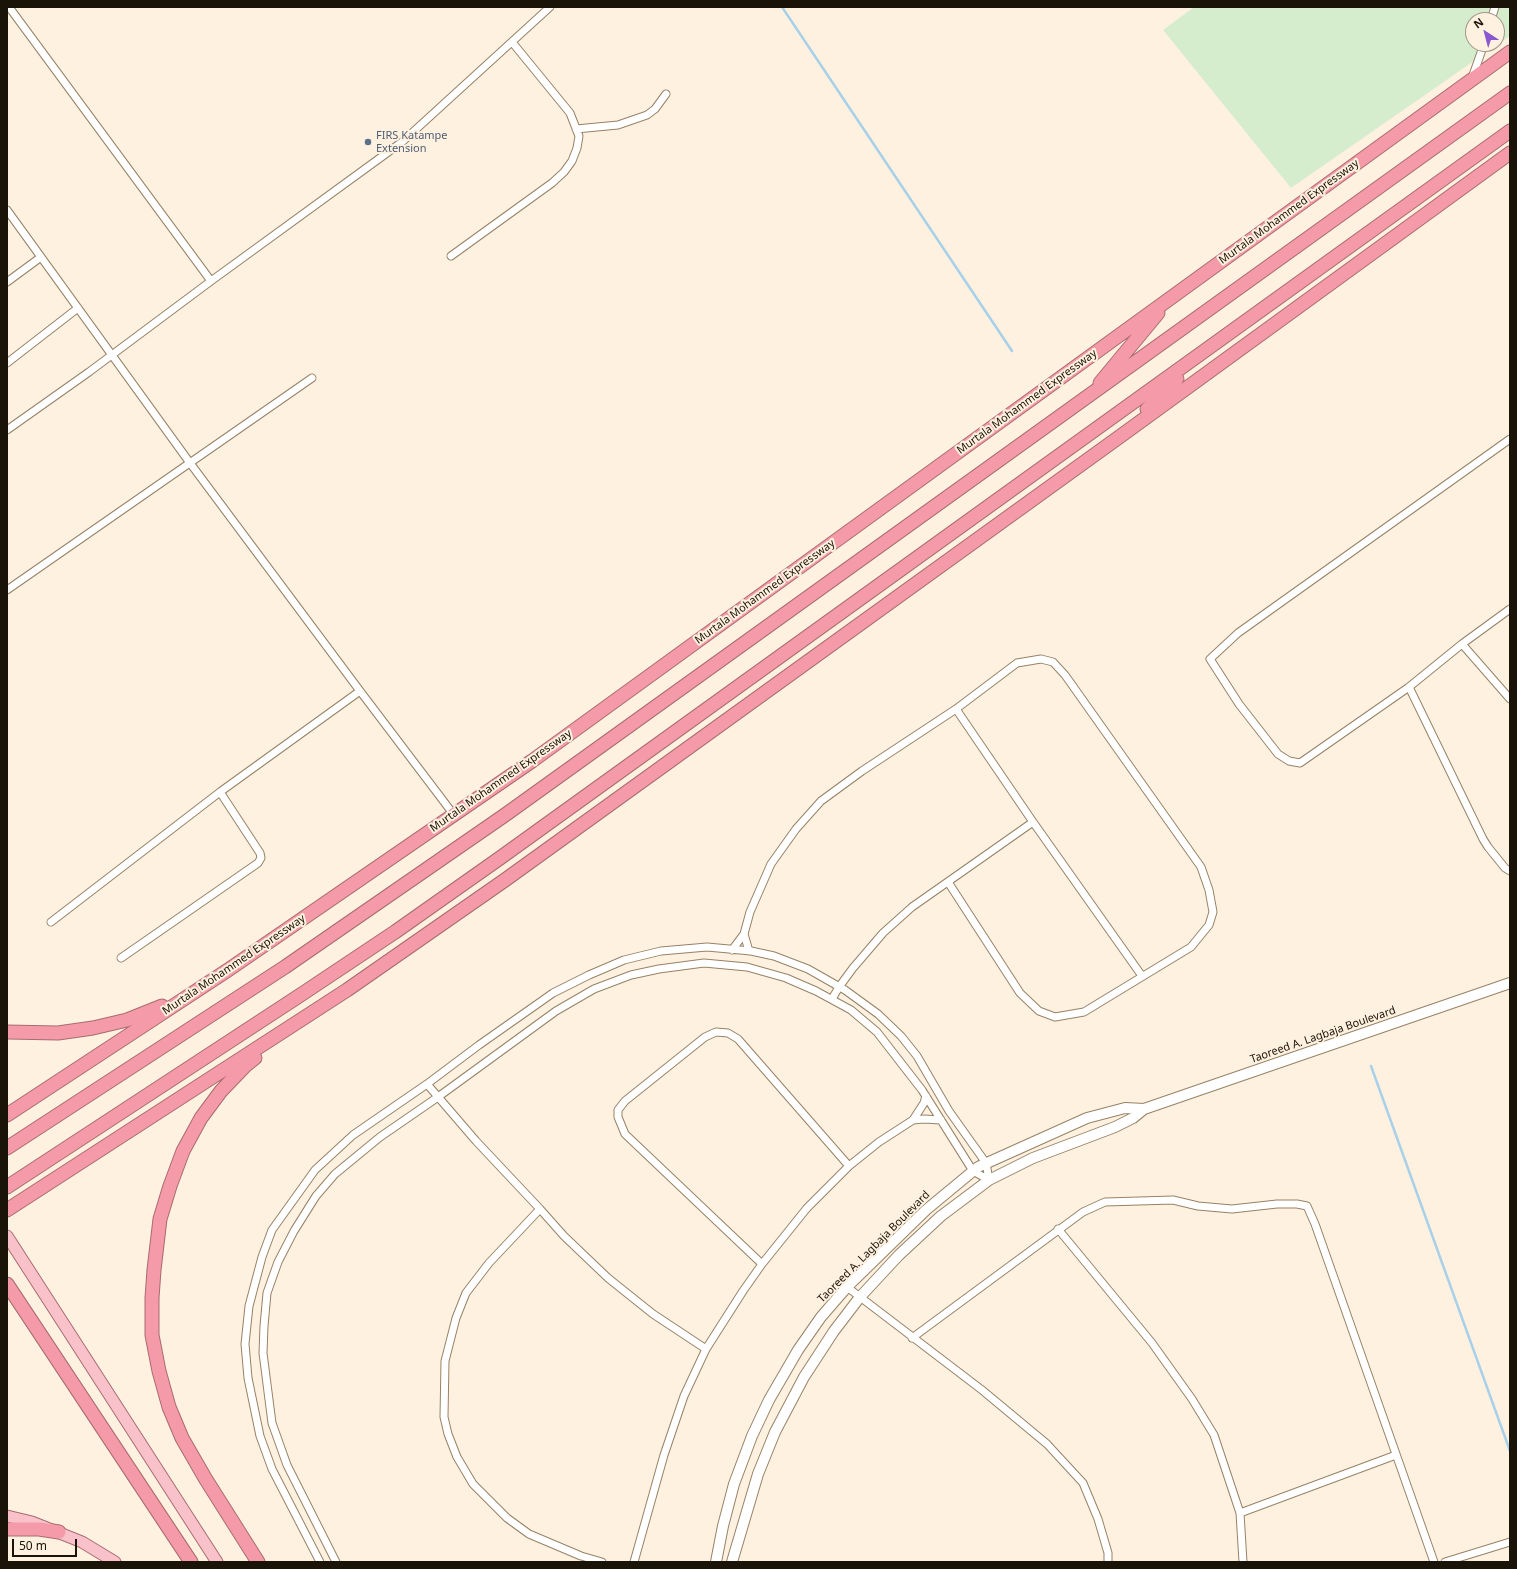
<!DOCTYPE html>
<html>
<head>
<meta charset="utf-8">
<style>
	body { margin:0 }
	#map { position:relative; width:1517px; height:1569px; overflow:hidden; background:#fff1df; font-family:"Noto Sans",sans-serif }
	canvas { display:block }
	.frame { position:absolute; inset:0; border:8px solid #1a1308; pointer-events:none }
	.north { position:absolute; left:1465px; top:12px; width:40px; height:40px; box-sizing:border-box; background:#fff1df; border:1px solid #a39889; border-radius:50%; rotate:324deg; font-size:11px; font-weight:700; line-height:16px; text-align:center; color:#1a1308 }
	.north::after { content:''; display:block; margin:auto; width:14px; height:18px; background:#8957d0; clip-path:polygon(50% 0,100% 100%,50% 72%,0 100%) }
	.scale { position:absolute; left:12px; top:1539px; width:65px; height:18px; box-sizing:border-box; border:2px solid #1a1308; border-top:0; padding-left:5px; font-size:12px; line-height:14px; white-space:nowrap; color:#1a1308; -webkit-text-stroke:3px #fff1df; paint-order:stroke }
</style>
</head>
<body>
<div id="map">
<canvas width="1517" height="1569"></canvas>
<div class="frame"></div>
<div class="north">N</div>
<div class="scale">50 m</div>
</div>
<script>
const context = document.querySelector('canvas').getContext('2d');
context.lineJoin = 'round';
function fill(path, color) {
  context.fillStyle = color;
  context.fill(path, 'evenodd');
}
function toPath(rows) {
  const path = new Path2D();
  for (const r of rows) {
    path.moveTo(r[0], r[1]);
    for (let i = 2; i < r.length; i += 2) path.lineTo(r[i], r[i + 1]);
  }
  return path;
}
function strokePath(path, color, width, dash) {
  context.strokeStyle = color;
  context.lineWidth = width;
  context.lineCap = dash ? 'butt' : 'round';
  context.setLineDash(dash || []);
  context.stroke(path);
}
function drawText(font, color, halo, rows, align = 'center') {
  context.font = font + ' "Noto Sans",sans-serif';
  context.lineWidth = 4;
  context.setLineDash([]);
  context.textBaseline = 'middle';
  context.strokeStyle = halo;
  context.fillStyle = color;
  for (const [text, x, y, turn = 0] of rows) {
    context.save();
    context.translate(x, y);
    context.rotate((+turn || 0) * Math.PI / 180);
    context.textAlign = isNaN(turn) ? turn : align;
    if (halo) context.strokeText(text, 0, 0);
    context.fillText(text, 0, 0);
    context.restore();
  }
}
fill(toPath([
	[1194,7,1510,7,1510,36,1291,188,1163,30],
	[1473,20,1497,20,1497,44,1473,44]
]), '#d6edcd');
strokePath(toPath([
	[782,7,1012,351],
	[1371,1066,1510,1451]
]), '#a9d0e9', 2.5);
const street = toPath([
	[9,7,211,281],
	[1491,20,1495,7],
	[1472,78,1484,44],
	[576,129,618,125,647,115,655,109,666,94],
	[7,210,190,463,360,691,454,815],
	[451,256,552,183,564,172,572,161,577,148,579,136,570,113,512,42],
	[7,282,41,257],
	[7,363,78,308],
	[7,430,89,372,211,281,402,142,550,7],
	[1510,439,1238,633,1210,659,1239,704,1278,754,1289,761,1300,763,1409,687,1462,644,1510,609],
	[7,590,312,378],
	[1462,644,1510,699],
	[1409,687,1483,839,1488,847,1505,868,1510,871],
	[956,709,1033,822,1142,976],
	[51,922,220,792,360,691],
	[744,934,749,951],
	[732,950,744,934,750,912,771,864,796,829,821,801,862,771,956,709,1017,663,1041,659,1053,662,1065,675,1201,867,1209,890,1213,912,1209,925,1191,947,1084,1012,1055,1017,1039,1011,1020,993,948,882],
	[121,958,258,863,261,858,260,853,220,792],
	[832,999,839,987,853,968,883,933,912,907,1033,822],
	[427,1084,476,1141,540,1209,564,1236,608,1278,653,1314,706,1349],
	[913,1120,924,1119,941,1120],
	[540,1209,489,1263,466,1293,456,1318,445,1361,444,1417,448,1434,457,1457,473,1484,507,1518,529,1534,581,1556,602,1562],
	[1058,1229,1152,1343,1192,1399,1214,1435,1240,1513,1243,1562],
	[762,1264,625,1134,618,1117,618,1110,625,1101,705,1037,716,1032,728,1033,738,1039,849,1166],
	[847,1287,982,1390,1047,1444,1083,1483,1098,1519,1108,1553,1108,1562],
	[912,1338,1083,1212,1105,1202,1173,1200,1198,1206,1232,1209,1277,1204,1297,1204,1307,1206,1315,1224,1434,1562],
	[1240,1513,1396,1455],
	[320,1562,272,1469,260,1436,248,1378,245,1344,249,1306,262,1257,272,1230,315,1170,353,1135,427,1084,479,1045,553,993,589,975,624,960,661,951,707,947,751,951,774,956,808,969,845,990,878,1014,901,1036,917,1056,949,1111,986,1163,989,1180],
	[336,1562,287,1465,272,1423,263,1353,264,1326,267,1293,278,1262,294,1231,316,1196,335,1174,380,1137,438,1097,556,1011,594,989,631,975,659,969,704,963,747,967,786,978,816,991,851,1010,877,1032,922,1090,973,1171,989,1180],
	[634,1562,664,1455,684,1396,706,1349,743,1291,762,1264,807,1208,849,1166,879,1142,913,1120,924,1103,926,1096],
	[1445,1562,1510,1542]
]);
const secondary = toPath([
	[716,1562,723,1526,734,1484,752,1436,769,1400,798,1350,821,1317,847,1287,926,1210,978,1167,1087,1118,1125,1108,1144,1109],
	[732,1562,758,1474,775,1432,804,1377,834,1331,860,1297,899,1255,941,1216,989,1180,1033,1158,1115,1127,1133,1118,1144,1109,1510,983]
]);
const primary = toPath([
	[7,1236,217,1562],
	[7,1516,32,1522,82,1542,115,1562]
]);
const highway = toPath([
	[1100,383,1158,313],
	[1147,409,1177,379],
	[7,1032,58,1033,93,1028,127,1020,162,1006],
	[255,1058,245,1066,221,1091,201,1118,183,1151,170,1186,160,1219,154,1270,152,1298,152,1335,159,1371,169,1407,182,1438,205,1478,258,1562],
	[7,1115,228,970,532,761,1510,52],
	[7,1148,285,967,505,815,1510,93],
	[7,1187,302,994,395,932,500,858,1510,131],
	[7,1210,347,990,505,880,1122,435,1510,153],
	[7,1284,191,1562],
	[7,1529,39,1529,59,1532]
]);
strokePath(street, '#978266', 9);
strokePath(secondary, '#978266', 12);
strokePath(primary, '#a86b71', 13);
strokePath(highway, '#a86b71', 15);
strokePath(street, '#fff', 7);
strokePath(secondary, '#fff', 10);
strokePath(primary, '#f9c2cb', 11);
strokePath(highway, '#f59aa9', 13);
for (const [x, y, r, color] of [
	[368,142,4,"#5c6f8a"]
]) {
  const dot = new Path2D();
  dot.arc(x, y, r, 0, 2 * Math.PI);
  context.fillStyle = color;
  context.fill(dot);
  strokePath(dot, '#fff1df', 1.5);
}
drawText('11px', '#4e5e75', '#fff1df', [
	["FIRS Katampe",376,136],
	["Extension",376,149]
], 'left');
drawText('11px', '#1a1308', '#fff1df', [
	["Murtala Mohammed Expressway",1289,212,-36],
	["Murtala Mohammed Expressway",1027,402,-36],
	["Murtala Mohammed Expressway",765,592,-36],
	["Murtala Mohammed Expressway",501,781,-35],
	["Murtala Mohammed Expressway",234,965,-34],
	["Taoreed A. Lagbaja Boulevard",1323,1035,-19],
	["Taoreed A. Lagbaja Boulevard",874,1247,-45]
]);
</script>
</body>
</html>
